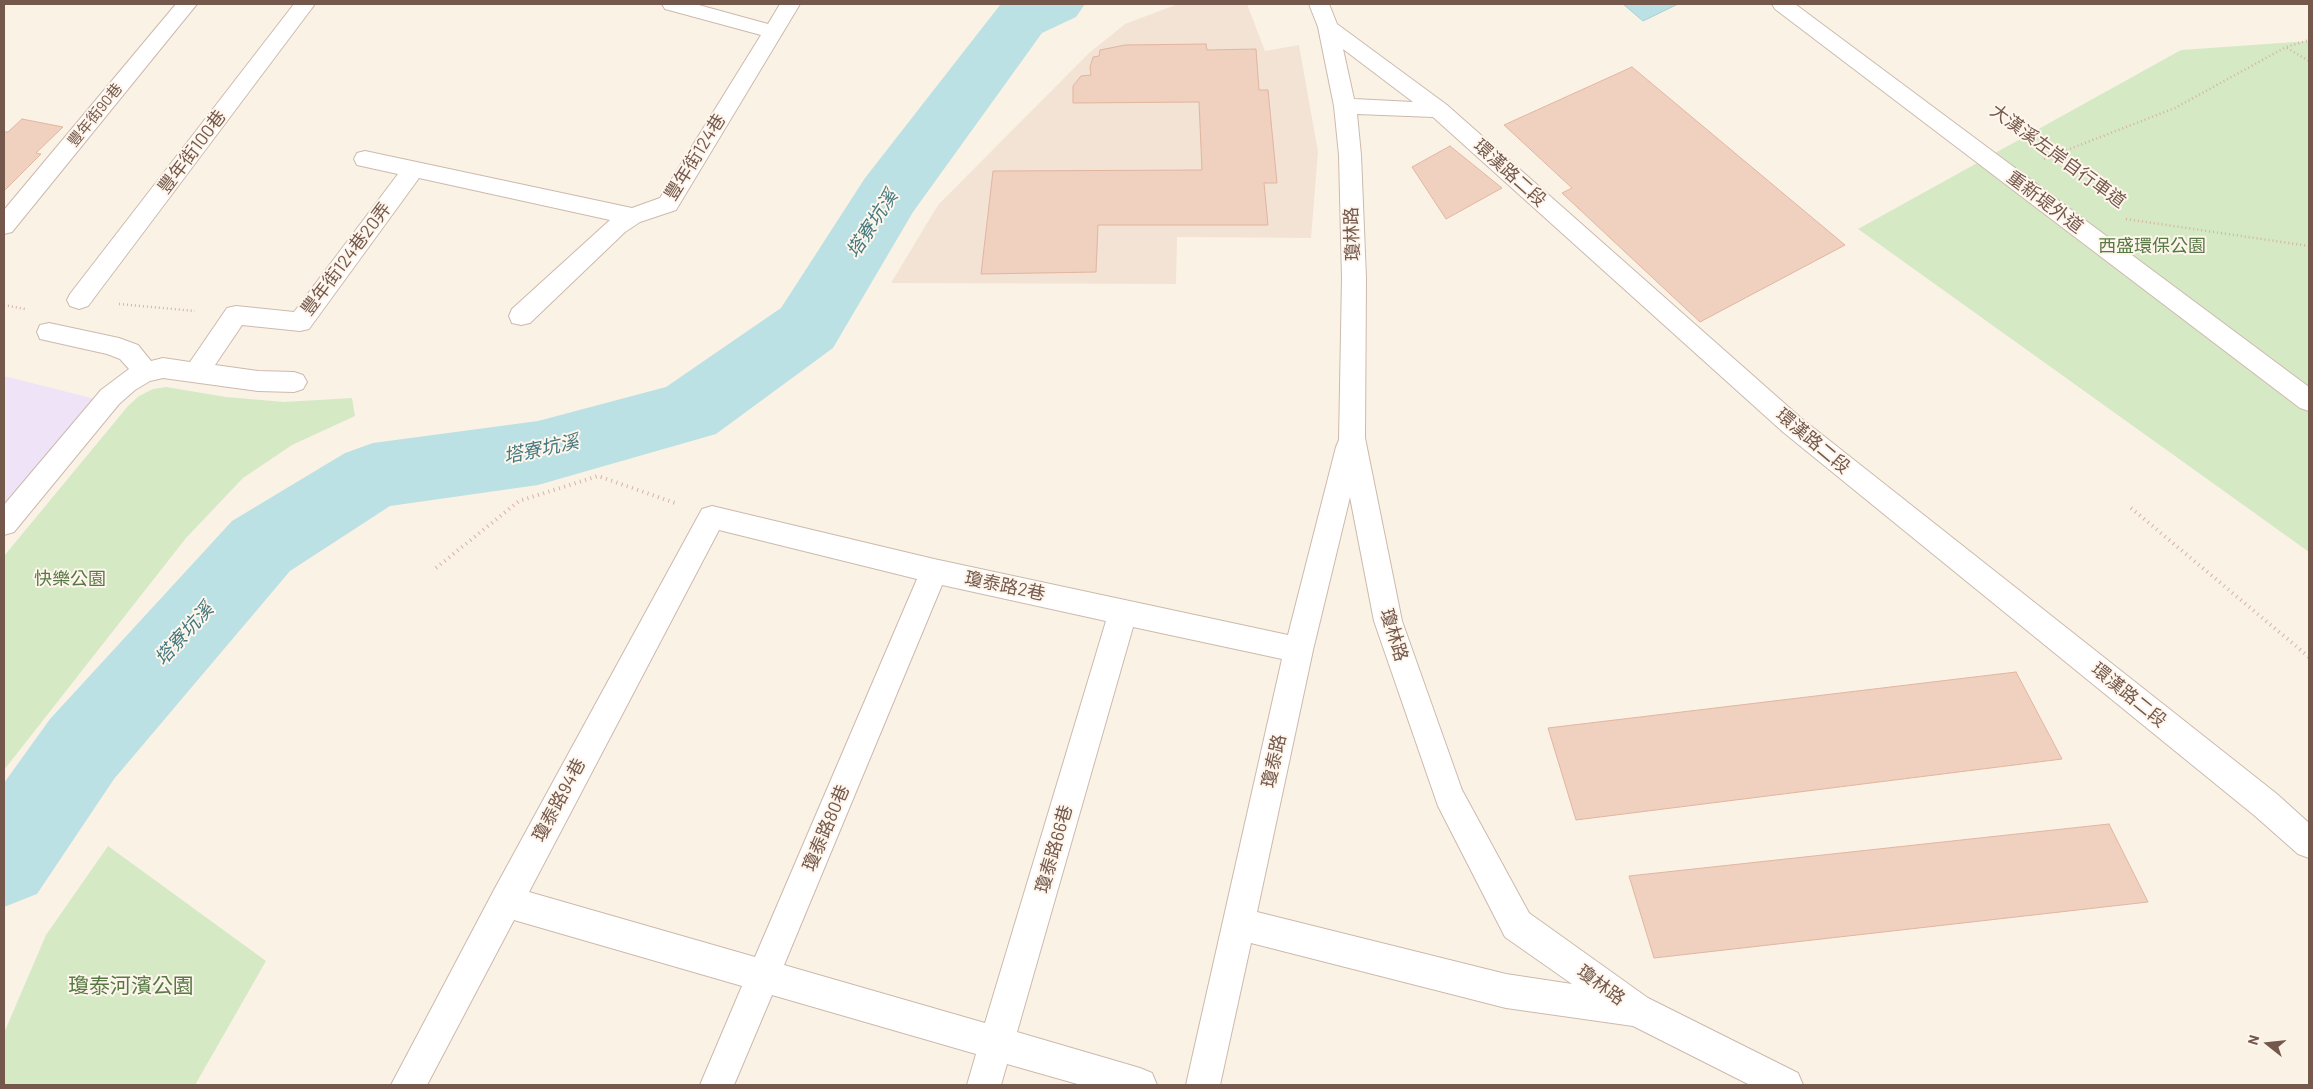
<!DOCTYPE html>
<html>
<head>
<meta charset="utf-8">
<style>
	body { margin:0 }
	#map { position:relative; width:2313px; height:1089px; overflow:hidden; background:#fbf2e6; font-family:Barlow,sans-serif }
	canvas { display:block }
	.frame { position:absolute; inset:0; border:5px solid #74584c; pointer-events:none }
	.north { position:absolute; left:2243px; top:1019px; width:50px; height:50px; -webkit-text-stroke:4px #fef6ec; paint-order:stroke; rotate:286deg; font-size:14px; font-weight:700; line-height:20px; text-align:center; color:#74584c }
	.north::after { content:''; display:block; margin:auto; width:18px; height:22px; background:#74584c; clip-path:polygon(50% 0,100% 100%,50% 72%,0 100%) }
</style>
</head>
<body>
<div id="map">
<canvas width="2313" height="1089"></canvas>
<div class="frame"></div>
<div class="north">N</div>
</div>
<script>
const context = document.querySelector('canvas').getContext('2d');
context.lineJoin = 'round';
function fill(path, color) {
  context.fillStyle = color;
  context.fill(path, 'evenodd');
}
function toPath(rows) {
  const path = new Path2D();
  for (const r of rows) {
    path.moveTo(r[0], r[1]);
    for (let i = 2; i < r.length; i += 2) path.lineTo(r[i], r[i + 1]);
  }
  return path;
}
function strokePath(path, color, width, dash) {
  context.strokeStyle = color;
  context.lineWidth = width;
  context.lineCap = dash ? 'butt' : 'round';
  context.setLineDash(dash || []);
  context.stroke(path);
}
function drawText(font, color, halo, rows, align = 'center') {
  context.font = font + ' Barlow,"Noto Sans TC",sans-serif';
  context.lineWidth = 4;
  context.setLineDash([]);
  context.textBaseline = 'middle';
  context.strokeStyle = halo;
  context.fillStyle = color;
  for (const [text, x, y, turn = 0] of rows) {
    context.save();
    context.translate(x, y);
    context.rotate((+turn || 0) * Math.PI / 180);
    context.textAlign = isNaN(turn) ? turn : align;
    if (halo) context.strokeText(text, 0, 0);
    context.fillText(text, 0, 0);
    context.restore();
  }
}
fill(toPath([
	[1178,4,1247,4,1265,51,1299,45,1318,152,1311,238,1177,237,1176,284,891,283,938,205,1089,53,1125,24]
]), '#f3e3d5');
fill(toPath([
	[4,376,99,400,4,507]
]), '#efe3f8');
fill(toPath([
	[2309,41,2309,552,1858,229,2181,50],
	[166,387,226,397,284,402,352,398,355,416,292,445,243,478,186,538,4,770,4,556,128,406,139,396,153,389],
	[108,846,266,961,195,1085,4,1085,4,1033,46,935]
]), '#d5e9c5');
const water = toPath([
	[1623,4,1678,4,1643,21,1623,4]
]);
fill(water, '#bbe1e4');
strokePath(water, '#a2d1d6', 1);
fill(toPath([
	[1003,4,1085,4,1076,17,1042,33,913,212,833,348,716,434,538,485,390,506,290,571,114,779,37,894,4,907,4,783,50,719,232,521,345,453,373,443,538,421,666,387,781,308,865,178,1000,5,1003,4]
]), '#bbe1e4');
const building = toPath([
	[1206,44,1207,50,1256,49,1259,90,1268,90,1277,183,1264,183,1268,225,1098,225,1096,272,981,274,993,171,1202,170,1199,102,1073,103,1073,86,1081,76,1091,75,1090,67,1093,57,1099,56,1100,50,1125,45,1206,44],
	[1632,67,1845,245,1700,322,1562,193,1572,188,1504,125,1632,67],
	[22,119,63,127,36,153,41,154,4,191,4,132,8,132,22,119],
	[1450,146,1502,188,1446,219,1412,167,1450,146],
	[2016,672,2062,759,1576,820,1548,728,2016,672],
	[2109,824,2148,902,1654,958,1629,876,2109,824]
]);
fill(building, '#f0d0bf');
strokePath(building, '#e2b5a0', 1);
const minor = toPath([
	[176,4,197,4,12,232,4,234,4,210,176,4],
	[294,4,315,4,88,306,79,309,70,306,67,300,70,294,294,4],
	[662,4,695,4,768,24,780,4,800,4,676,210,640,222,625,232,530,323,521,325,512,323,509,316,512,309,610,220,419,178,309,329,300,331,242,325,215,365,258,371,294,372,303,375,307,382,303,389,294,392,258,391,163,378,150,381,135,390,119,404,14,532,4,535,4,505,101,390,129,369,120,359,107,354,40,339,37,332,40,325,49,323,119,338,138,345,151,361,163,358,190,362,227,308,236,306,294,312,398,174,357,165,354,159,357,153,365,151,632,208,660,198,761,35,665,9,662,4],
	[1309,4,1329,4,1337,24,1447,105,1801,418,2277,794,2309,823,2309,858,2298,854,2255,816,1783,432,1433,117,1357,114,1361,155,1366,278,1365,438,1402,621,1462,790,1529,913,1648,998,1798,1073,1803,1085,1750,1085,1633,1026,1506,1008,1251,943,1220,1085,1186,1085,1282,659,1133,627,1017,1032,1140,1068,1152,1073,1157,1085,1081,1085,1007,1064,1001,1085,967,1085,976,1054,772,995,734,1085,700,1085,742,986,514,920,427,1085,391,1085,494,890,702,509,712,506,934,559,1288,635,1336,447,1339,440,1342,278,1339,155,1334,106,1318,27,1309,4],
	[1343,49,1413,102,1354,99,1343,49],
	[1350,497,1374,621,1438,806,1505,937,1572,984,1506,974,1257,912,1313,650,1350,497],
	[719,530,917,579,755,957,529,892,719,530],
	[942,585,1106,621,985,1023,784,965,942,585],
	[1772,4,1795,4,2309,387,2309,411,2300,408,1775,9,1772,4]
]);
strokePath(minor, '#cdb9ad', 2);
strokePath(toPath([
	[2287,48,2309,61],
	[2044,159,2175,108,2286,47,2309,40],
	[2126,219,2309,246],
	[119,304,195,311],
	[4,305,25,309]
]), '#d5b3a2', 2.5, [1, 3]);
strokePath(toPath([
	[2131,508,2309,657],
	[436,568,519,501,598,476,678,504]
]), '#d5b3a2', 4, [1, 4.5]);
fill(minor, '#fff');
drawText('15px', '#74584c', '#fef6ec', [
	["豐年街90巷",95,115,-51]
]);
drawText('18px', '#74584c', '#fef6ec', [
	["豐年街100巷",192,152,-53],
	["大漢溪左岸自行車道",2058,156,36],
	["豐年街124巷",695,157,-58],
	["環漢路二段",1510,173,42],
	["重新堤外道",2045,202,37],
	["瓊林路",1352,234,-92],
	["豐年街124巷20弄",346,259,-53],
	["環漢路二段",1813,441,40],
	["瓊泰路2巷",1005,586,12],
	["瓊林路",1394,635,73],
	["環漢路二段",2129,695,39],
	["瓊泰路",1274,761,-77],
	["瓊泰路94巷",559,800,-62],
	["瓊泰路80巷",826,828,-67],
	["瓊泰路66巷",1054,849,-74],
	["瓊林路",1601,985,36]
]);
drawText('18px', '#577944', '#fef6ec', [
	["西盛環保公園",2152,246],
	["快樂公園",70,579]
]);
drawText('italic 19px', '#43797f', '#fef6ec', [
	["塔寮坑溪",872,224,-57],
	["塔寮坑溪",541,449,-12],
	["塔寮坑溪",184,634,-48]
]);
drawText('21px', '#577944', '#fef6ec', [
	["瓊泰河濱公園",131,986]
]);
</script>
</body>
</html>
